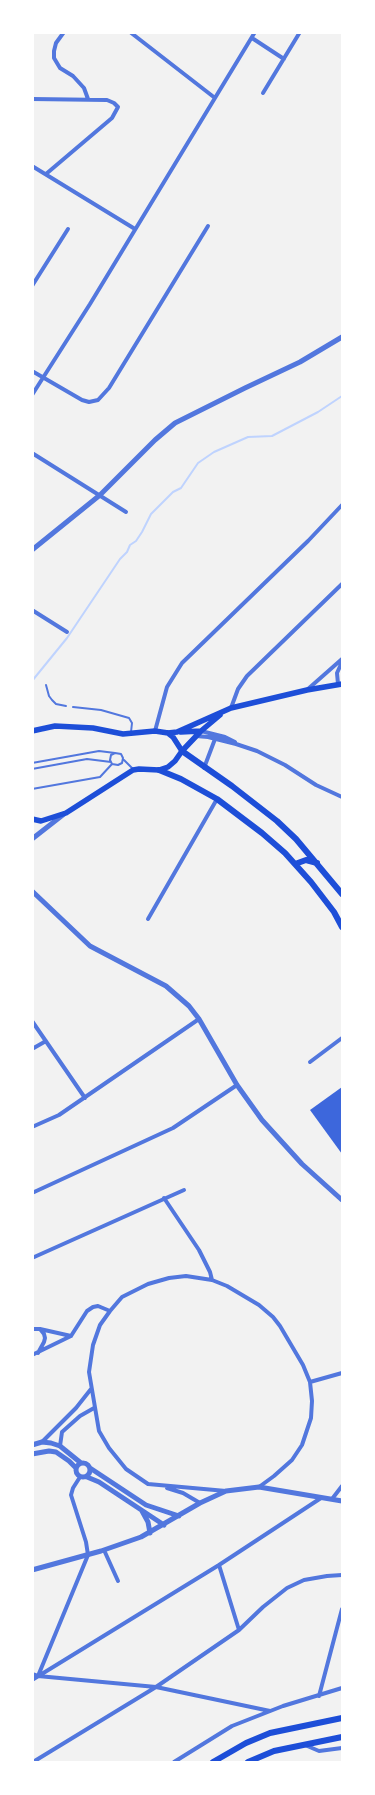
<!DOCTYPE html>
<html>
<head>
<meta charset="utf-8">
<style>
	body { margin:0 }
	#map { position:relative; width:375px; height:1795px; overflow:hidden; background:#f2f2f2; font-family:"IBM Plex Sans",sans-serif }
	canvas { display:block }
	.frame { position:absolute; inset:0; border:34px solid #fff; pointer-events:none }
</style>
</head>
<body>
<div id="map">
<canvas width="375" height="1795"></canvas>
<div class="frame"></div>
</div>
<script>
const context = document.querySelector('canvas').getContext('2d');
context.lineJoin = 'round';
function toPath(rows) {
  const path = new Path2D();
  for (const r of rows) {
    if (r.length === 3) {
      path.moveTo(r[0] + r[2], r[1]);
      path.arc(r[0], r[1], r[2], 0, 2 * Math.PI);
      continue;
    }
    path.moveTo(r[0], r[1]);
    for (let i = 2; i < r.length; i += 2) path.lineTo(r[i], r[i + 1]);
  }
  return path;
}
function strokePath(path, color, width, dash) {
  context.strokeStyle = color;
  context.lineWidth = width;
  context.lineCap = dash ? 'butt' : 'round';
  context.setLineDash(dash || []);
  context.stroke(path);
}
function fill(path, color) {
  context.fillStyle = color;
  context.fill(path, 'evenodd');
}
strokePath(toPath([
	[32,681,67,638,120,559,127,552,130,545,136,541,142,532,151,514,173,492,181,488,198,463,214,452,248,437,272,436,318,412,342,396]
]), '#bfd3fe', 2);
fill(toPath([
	[342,1087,342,1154,310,1110]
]), '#3d67dc');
strokePath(toPath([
	[46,685,49,696,52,700,56,704,66,706],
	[73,707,101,710,129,718,132,723,131,732],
	[124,760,133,769],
	[32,763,99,751,115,753],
	[32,769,87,759,111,762],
	[32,789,100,777,112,764,110,760,111,755,115,753,121,754,123,758,122,763,118,765,112,764]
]), '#5277de', 2);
strokePath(toPath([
	[64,32,56,43,54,51,54,58,60,68,73,76,84,88,88,99],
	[130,32,215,98],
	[252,38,284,59],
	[263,93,300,32],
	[32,99,107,100,114,103,118,107,112,118,46,174],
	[32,166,135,229],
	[32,286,68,229],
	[32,371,82,400,89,402,98,400,109,388,208,226],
	[32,395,90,304,255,32],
	[32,453,126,512],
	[32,610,67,632],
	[338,684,337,673,342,662],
	[308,689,342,659],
	[231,708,238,689,247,676,342,584],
	[155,731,167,687,182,663,308,541,342,505],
	[201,731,225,737,235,742],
	[196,736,208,737,236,744,257,751,285,765,316,785,342,797],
	[204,768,215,739],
	[148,919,217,799],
	[32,1021,85,1098],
	[32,1049,46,1041],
	[310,1062,342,1038],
	[32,1127,59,1115,199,1019],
	[32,1193,173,1128,237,1085],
	[164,1198,199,1250,210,1272,212,1280],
	[32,1258,184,1190],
	[32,1329,40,1329,71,1336],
	[38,1353,44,1342,45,1338,44,1334,40,1329],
	[32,1355,71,1336,87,1311,93,1307,98,1306,110,1311],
	[310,1382,342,1373],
	[42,1442,76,1408,91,1389],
	[60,1446,62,1432,80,1416,94,1408],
	[167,1488,183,1493,200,1503],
	[226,1491,148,1484,126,1469,109,1448,99,1431,89,1372,93,1345,100,1325,110,1311,122,1297,148,1284,169,1278,186,1276,212,1280,227,1286,259,1305,273,1317,280,1326,303,1365,310,1382,312,1401,311,1418,302,1445,292,1460,274,1476,259,1487],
	[332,1499,342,1486],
	[104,1550,118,1581],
	[219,1565,239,1630],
	[32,1674,38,1676,156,1687,270,1711],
	[38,1676,88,1555,86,1542,71,1495,73,1488,80,1477],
	[32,1680,219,1565,321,1498],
	[319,1696,342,1609],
	[305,1745,319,1751,342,1748],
	[33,1762,156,1687,239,1630,263,1607,287,1588,304,1580,327,1576,342,1575],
	[174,1762,232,1726,283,1706,342,1688]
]), '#5277de', 4);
strokePath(toPath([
	[32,550,100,495,155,440,175,423,245,388,300,362,342,337],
	[32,839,64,814],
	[32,891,90,946,166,986,189,1006,199,1019,237,1085,262,1120,302,1164,342,1200],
	[32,1445,42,1442,51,1443,60,1446,81,1463],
	[32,1454,49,1451,56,1452,69,1461,76,1468],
	[83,1470,7],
	[90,1468,146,1505,179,1516],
	[87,1477,99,1482,164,1525],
	[142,1511,148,1522,150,1533],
	[32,1570,101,1551,141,1537,200,1503,226,1491,259,1487,342,1501]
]), '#5277de', 5);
strokePath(toPath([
	[32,731,55,726,93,728,123,734,155,731,168,733,177,732,231,708,307,690,342,684],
	[181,732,201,731],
	[168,733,173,737,182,751],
	[32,819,41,821,66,813,133,770,139,769,159,770,168,767,175,761,182,751,201,731,220,715]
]), '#1d4ed8', 5.5);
strokePath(toPath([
	[182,751,232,786,277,821,296,839,342,894],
	[159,770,181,779,217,799,262,833,285,853,311,882,334,912,342,927],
	[295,864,306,860,317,863],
	[213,1762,246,1743,270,1733,342,1718],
	[248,1762,274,1751,342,1737]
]), '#1d4ed8', 6);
</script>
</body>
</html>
